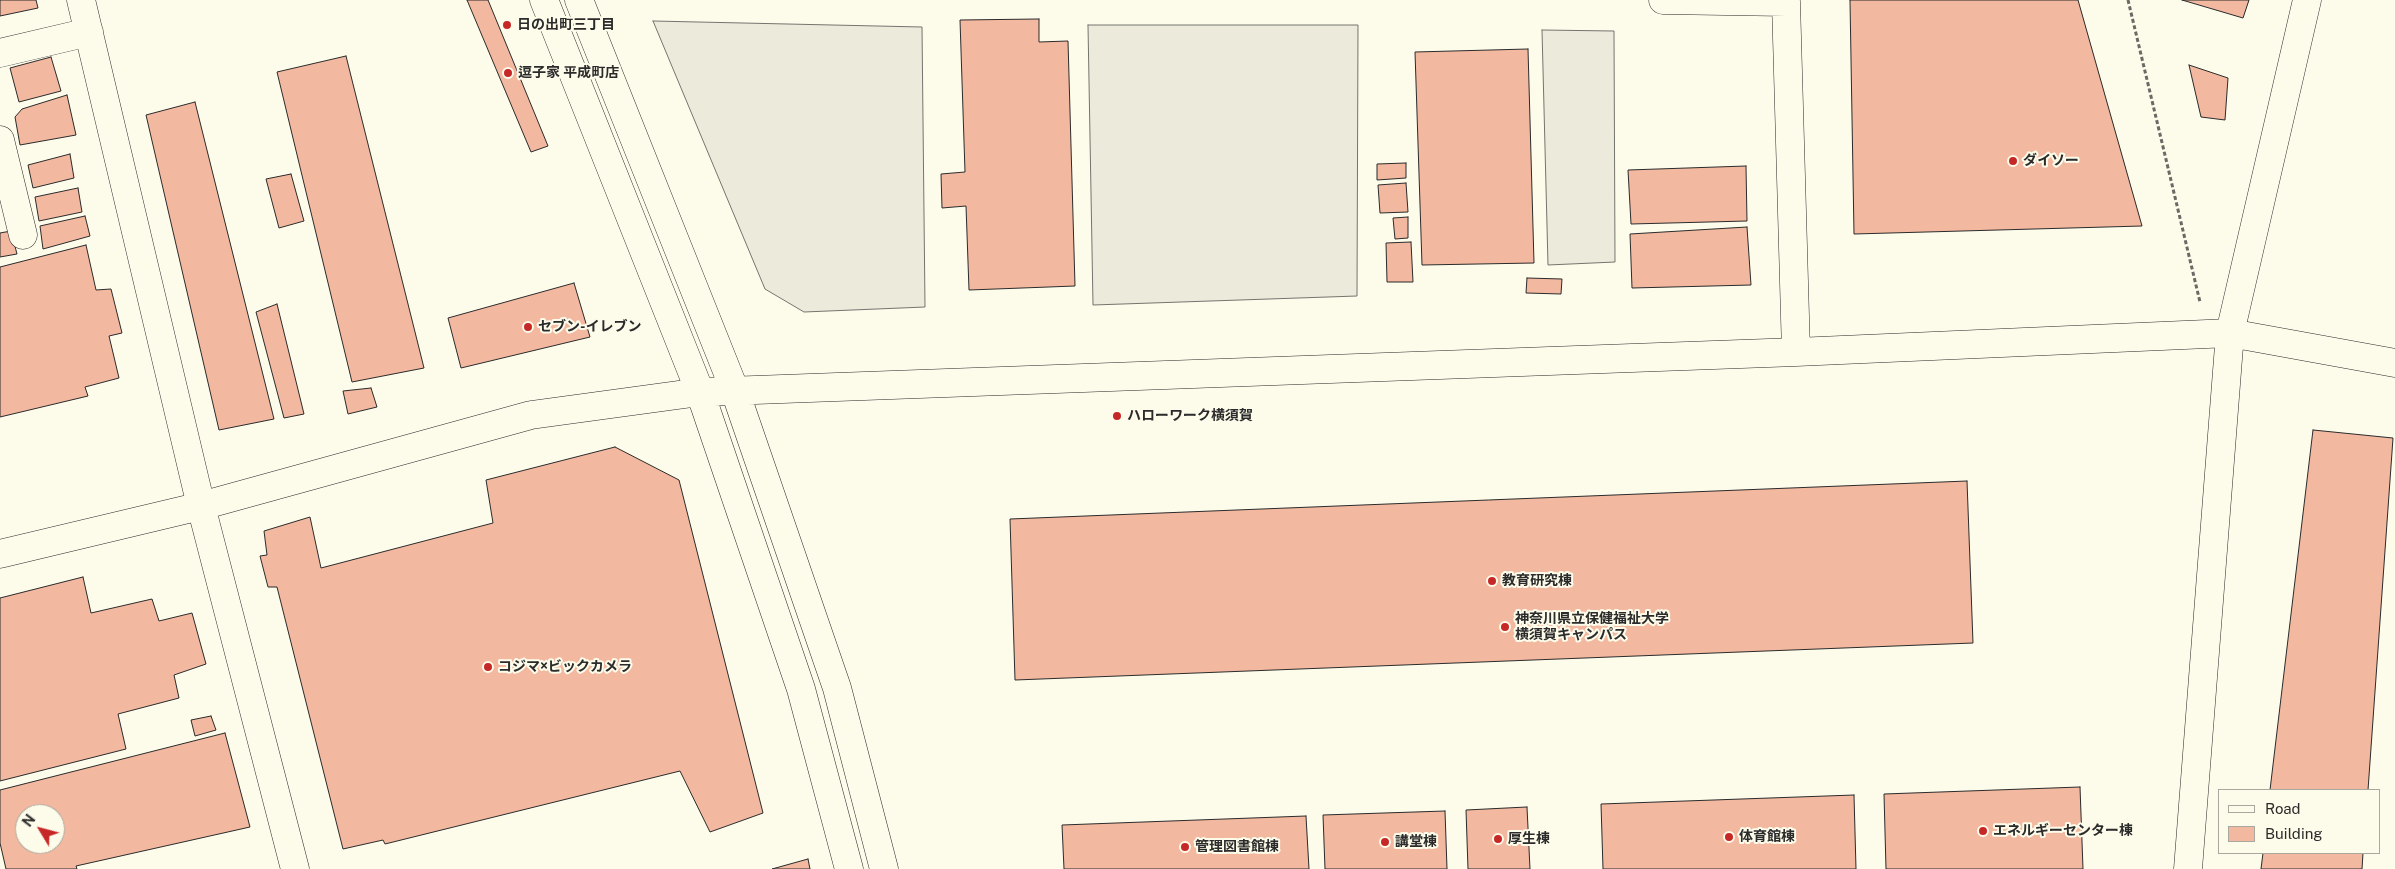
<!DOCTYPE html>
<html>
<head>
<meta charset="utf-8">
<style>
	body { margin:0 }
	#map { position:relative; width:2395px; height:869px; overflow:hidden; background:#fdfbea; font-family:"Public Sans",sans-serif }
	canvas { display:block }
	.legend { position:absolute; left:2218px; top:789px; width:162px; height:65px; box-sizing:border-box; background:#fdfbea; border:1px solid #a9a89e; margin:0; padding:6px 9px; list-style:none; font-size:15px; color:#2b2b2b }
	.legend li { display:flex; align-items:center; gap:10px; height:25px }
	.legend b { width:25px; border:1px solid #a9a89e }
	.north { position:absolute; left:15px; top:804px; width:50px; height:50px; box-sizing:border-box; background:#fdfbea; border:1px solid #a9a89e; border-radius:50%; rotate:307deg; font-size:14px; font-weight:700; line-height:20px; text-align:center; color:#2b2b2b }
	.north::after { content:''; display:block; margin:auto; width:18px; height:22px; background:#c62828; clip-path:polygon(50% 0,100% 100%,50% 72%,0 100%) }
</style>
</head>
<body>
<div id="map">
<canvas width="2395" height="869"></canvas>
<ul class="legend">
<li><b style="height:6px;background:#fdfbea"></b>Road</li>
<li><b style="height:14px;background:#f2b8a0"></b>Building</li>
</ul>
<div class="north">N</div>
</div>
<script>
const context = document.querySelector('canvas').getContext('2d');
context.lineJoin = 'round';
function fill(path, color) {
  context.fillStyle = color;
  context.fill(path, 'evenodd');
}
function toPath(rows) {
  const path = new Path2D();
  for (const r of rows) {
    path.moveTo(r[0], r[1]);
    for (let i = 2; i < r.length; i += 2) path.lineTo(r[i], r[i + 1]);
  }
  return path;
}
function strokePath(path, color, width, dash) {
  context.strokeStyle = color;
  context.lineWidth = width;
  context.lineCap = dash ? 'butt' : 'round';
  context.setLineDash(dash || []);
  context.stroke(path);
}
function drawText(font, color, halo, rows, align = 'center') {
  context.font = font + ' "Public Sans","Noto Sans JP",sans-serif';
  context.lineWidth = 4;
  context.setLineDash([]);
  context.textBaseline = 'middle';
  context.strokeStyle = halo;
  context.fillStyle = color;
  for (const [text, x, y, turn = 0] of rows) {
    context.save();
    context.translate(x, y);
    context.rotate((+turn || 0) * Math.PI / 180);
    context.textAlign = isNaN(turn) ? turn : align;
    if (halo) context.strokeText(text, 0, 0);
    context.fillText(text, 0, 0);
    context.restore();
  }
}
const parking = toPath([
	[653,21,922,27,925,307,804,312,765,289,653,21],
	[1088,25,1358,25,1357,296,1093,305,1088,25],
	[1542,30,1614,31,1615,262,1548,265,1542,30]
]);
fill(parking, '#eceadb');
strokePath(parking, '#74746e', 1);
const building = toPath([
	[0,0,36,0,38,8,0,16,0,0],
	[467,0,488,0,548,146,531,152,467,0],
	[1850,0,2078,0,2142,226,1854,234,1850,0],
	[2182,0,2249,0,2243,18,2182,0],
	[1039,19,1039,42,1068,41,1075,286,969,290,966,206,942,208,941,174,965,172,960,20,1039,19],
	[1528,49,1534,263,1422,265,1415,52,1528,49],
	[346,56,424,368,352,382,277,72,346,56],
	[51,57,61,91,19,102,10,68,51,57],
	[2189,65,2228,78,2225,120,2201,117,2189,65],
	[67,95,76,135,20,145,15,117,22,109,67,95],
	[195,102,274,419,219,430,146,115,195,102],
	[70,154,74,178,33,188,28,165,70,154],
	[1406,163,1406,178,1377,180,1377,164,1406,163],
	[1746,166,1747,221,1631,224,1628,170,1746,166],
	[291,174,304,221,279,228,266,179,291,174],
	[1406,183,1408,212,1380,213,1378,185,1406,183],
	[78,188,82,212,39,221,35,197,78,188],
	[85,216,90,236,43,249,40,226,85,216],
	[1408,217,1408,238,1395,239,1393,218,1408,217],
	[1747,227,1751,285,1632,288,1630,234,1747,227],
	[11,231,17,254,0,257,0,233,11,231],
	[1411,242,1413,282,1387,282,1386,243,1411,242],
	[86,245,96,290,111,289,122,333,109,336,119,378,85,387,88,396,0,417,0,267,86,245],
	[1527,278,1562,279,1561,294,1526,293,1527,278],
	[574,283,590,337,461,368,448,318,574,283],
	[277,304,304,414,284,418,256,312,277,304],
	[371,388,377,407,348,414,343,391,371,388],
	[2313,430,2393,438,2368,790,2270,790,2313,430],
	[615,447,679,480,763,813,710,832,680,771,385,844,383,840,343,849,277,587,268,587,260,556,267,555,264,531,310,517,321,568,493,523,486,480,615,447],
	[1967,481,1973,643,1015,680,1010,519,1967,481],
	[83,577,91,613,152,599,159,621,192,613,206,664,174,675,179,698,118,714,126,749,0,781,0,598,83,577],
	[211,716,216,730,195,736,191,720,211,716],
	[225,733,250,827,76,866,77,869,6,869,0,843,0,790,225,733],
	[25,814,55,814,55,844,25,844,25,814],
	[2080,787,2083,869,1886,869,1884,794,2080,787],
	[1854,795,1856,869,1603,869,1601,804,1854,795],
	[1527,807,1530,869,1468,869,1466,810,1527,807],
	[1445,811,1447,869,1325,869,1323,815,1445,811],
	[1306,816,1309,869,1064,869,1062,825,1306,816],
	[2263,853,2363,853,2362,869,2261,869,2263,853],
	[808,859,810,869,772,869,808,859]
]);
fill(building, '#f2b8a0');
strokePath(building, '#2b2b2b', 1);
const minor = toPath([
	[81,0,201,506,295,869],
	[544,0,700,392,801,689,849,869],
	[579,0,735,391,837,688,884,869],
	[1663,0,1786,2,1796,352],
	[0,53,89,32],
	[0,140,23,235],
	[0,554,201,506,531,415,700,392,1796,352,2230,333,2395,363],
	[2188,869,2230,333,2307,0]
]);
strokePath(minor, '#2b2b2b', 29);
strokePath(toPath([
	[2128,0,2200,302]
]), '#6a6964', 3, [4, 2.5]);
strokePath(minor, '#fdfbea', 28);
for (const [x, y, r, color] of [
	[507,25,5,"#c62828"],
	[508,73,5,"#c62828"],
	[2013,161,5,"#c62828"],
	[528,327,5,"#c62828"],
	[1117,416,5,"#c62828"],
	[1492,581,5,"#c62828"],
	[1505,627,5,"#c62828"],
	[488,667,5,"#c62828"],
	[1983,831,5,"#c62828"],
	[1729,837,5,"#c62828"],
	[1498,839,5,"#c62828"],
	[1385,842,5,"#c62828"],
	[1185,847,5,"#c62828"]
]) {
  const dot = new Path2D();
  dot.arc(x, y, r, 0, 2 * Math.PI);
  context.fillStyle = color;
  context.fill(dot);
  strokePath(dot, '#fdfbea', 2);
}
drawText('bold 14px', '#2b2b2b', '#fdfbea', [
	["日の出町三丁目",517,25],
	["逗子家 平成町店",518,73],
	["ダイソー",2023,161],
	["セブン-イレブン",538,327],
	["ハローワーク横須賀",1127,416],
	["教育研究棟",1502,581],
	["神奈川県立保健福祉大学",1515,619],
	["横須賀キャンパス",1515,635],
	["コジマ×ビックカメラ",498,667],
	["エネルギーセンター棟",1993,831],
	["体育館棟",1739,837],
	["厚生棟",1508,839],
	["講堂棟",1395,842],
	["管理図書館棟",1195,847]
], 'left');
</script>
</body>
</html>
